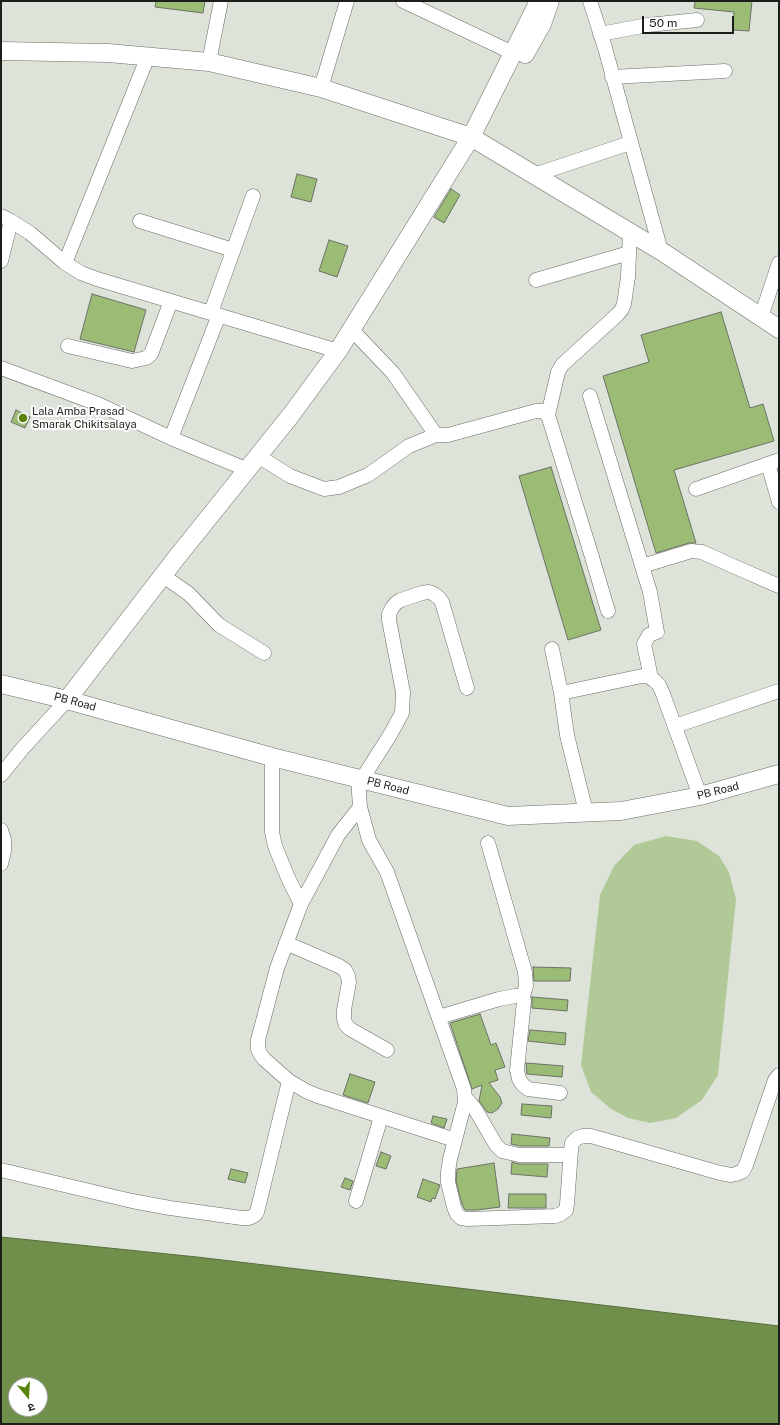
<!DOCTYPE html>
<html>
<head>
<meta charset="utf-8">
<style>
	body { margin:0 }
	#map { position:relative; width:780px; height:1425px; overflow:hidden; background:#dee3da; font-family:"Public Sans","Noto Sans Devanagari",sans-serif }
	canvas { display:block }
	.frame { position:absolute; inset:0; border:2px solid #1c1e1b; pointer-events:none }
	.north { position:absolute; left:8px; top:1377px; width:40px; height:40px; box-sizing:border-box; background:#fff; border:1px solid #a4a5a4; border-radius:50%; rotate:162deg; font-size:11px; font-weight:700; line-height:16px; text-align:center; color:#1c1e1b }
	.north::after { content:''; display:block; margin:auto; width:14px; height:18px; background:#59830a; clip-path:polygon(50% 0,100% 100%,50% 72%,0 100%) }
	.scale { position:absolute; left:642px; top:16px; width:92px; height:18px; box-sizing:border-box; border:2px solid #1c1e1b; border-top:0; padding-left:5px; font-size:12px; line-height:14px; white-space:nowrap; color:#1c1e1b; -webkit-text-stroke:3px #fff; paint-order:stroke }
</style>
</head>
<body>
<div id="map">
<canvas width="780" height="1425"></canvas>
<div class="frame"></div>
<div class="north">उ</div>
<div class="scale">50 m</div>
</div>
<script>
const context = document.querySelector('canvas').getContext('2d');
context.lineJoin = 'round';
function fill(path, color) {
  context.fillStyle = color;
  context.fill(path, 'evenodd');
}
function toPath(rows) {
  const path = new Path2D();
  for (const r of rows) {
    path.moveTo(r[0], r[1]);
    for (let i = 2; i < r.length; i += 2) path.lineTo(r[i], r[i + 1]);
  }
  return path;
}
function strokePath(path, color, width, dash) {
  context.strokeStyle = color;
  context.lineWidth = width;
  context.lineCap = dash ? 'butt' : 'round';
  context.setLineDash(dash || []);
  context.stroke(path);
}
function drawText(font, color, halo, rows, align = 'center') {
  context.font = font + ' "Public Sans",sans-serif';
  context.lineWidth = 4;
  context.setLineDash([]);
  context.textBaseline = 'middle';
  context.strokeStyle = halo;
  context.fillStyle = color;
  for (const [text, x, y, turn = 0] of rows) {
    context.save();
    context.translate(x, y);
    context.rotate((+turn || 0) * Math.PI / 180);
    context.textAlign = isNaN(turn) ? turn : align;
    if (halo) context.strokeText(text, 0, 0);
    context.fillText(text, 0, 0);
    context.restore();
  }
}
fill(toPath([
	[666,836,697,841,719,856,729,872,736,899,718,1075,702,1100,676,1118,650,1123,628,1118,611,1109,591,1092,581,1065,600,895,614,866,634,845]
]), '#b1c997');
const water = toPath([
	[1,1237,197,1257,779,1326,779,1424,1,1424,1,1237],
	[16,1385,40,1385,40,1409,16,1409,16,1385]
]);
fill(water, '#708f4a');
strokePath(water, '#576d3c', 1);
const building = toPath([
	[156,1,205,1,203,13,155,7,156,1],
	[695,1,752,1,749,31,733,30,734,12,694,8,695,1],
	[297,174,317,179,311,202,291,197,297,174],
	[451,189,460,195,444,223,434,217,451,189],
	[329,240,348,246,337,277,319,271,329,240],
	[92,294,146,310,134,352,80,339,92,294],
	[721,312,750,408,763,404,774,441,674,470,696,543,689,543,656,553,603,376,649,362,641,335,721,312],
	[16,410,30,417,25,428,11,422,16,410],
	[551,467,601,630,568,640,519,476,551,467],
	[533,967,571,968,570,981,534,981,533,967],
	[532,997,568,1000,567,1011,532,1008,532,997],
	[480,1014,491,1045,496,1043,505,1067,495,1070,498,1080,489,1083,500,1097,502,1103,498,1109,492,1113,487,1112,479,1101,482,1085,472,1089,450,1023,480,1014],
	[530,1030,566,1033,565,1045,528,1041,530,1030],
	[526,1063,563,1066,562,1077,527,1074,526,1063],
	[350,1074,375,1082,368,1103,343,1095,350,1074],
	[522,1104,552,1106,551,1118,521,1115,522,1104],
	[433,1116,447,1119,444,1128,431,1123,433,1116],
	[512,1134,550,1138,549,1146,520,1146,511,1144,512,1134],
	[381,1152,391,1156,386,1169,376,1166,381,1152],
	[512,1162,519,1164,548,1164,547,1177,511,1174,512,1162],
	[494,1163,500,1207,477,1210,465,1210,462,1204,456,1181,457,1169,494,1163],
	[231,1169,248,1173,245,1183,228,1179,231,1169],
	[345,1178,353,1181,350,1190,341,1187,345,1178],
	[423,1179,440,1185,435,1199,432,1198,431,1202,417,1197,423,1179],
	[509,1194,546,1194,546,1208,508,1208,509,1194]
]);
fill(building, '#9bbc74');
strokePath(building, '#6c7068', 1);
const minor = toPath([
	[403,1,513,53],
	[590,1,605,48,661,251],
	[600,34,648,25,697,20],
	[148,56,65,263,81,273,97,279,338,351],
	[209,62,221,1],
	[612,77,725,71],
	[321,88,347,1],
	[534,175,630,143],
	[1,216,11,221,30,233,65,263],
	[140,221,233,250],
	[1,261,11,221],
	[536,280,629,253],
	[211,312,253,196],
	[761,317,779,263],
	[352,330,393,373,436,435,448,435,536,411,542,411,548,415,592,557,608,611],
	[68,346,132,361,146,358,151,354,171,301],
	[1,368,98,404,171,438,248,470],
	[590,396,650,592,657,632,649,635,644,644,651,678],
	[548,415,558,372,562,365,618,314,622,309,624,304,628,277,630,232],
	[171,438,219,315],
	[258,456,290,476,324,489,339,487,368,475,409,446,436,435],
	[768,464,779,502],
	[696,489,779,460],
	[642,566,691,551,702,552,733,566,779,586],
	[162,575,189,594,219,625,264,653],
	[552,649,561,693,567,735,586,812],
	[561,693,642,676,647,676,654,680,659,685,663,694,700,796],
	[675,726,779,691],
	[272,757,272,832,275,846,288,878,301,904],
	[1,775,22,749,67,700],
	[358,778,360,807,369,840,387,872,464,1089,465,1102,450,1159,448,1172,448,1182,454,1207,457,1214,461,1218,468,1219,555,1216,561,1214,566,1210,567,1204,571,1150,572,1143,577,1138,583,1136,591,1136,720,1173,731,1175,736,1174,743,1171,746,1165,775,1080,779,1075],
	[362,779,390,735,402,713,403,692,389,620,389,614,392,608,396,603,401,600,422,593,429,592,434,594,439,598,442,602,467,688],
	[360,807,338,835,301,904,277,968,258,1040,258,1049,261,1055,264,1059,289,1081,306,1091,318,1096,455,1140],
	[1,830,4,840,4,851,1,864],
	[488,843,525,972,526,986,523,996],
	[286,943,339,966,345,970,348,976,349,982,344,1010,344,1019,346,1025,350,1029,387,1050],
	[439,1017,499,999,515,996,523,996,524,1001,517,1070,519,1079,523,1085,528,1089,560,1093],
	[465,1097,475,1109,496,1145,502,1151,519,1155,570,1155],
	[1,1170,132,1201,170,1208,242,1218,249,1218,255,1215,257,1212,289,1081],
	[356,1201,381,1117]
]);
const tertiary = toPath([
	[1,51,108,53,209,62,321,88,471,137,661,251,779,329],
	[525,54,542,24,550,1],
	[1,684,67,700,272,757,508,816,621,811,700,796,779,774],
	[67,700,177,557,291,415,338,351,471,137,535,9,538,1]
]);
strokePath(minor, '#686c64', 15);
strokePath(tertiary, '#686c64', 19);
strokePath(minor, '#fff', 14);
strokePath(tertiary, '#fff', 18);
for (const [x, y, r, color] of [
	[23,418,5,"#59830a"]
]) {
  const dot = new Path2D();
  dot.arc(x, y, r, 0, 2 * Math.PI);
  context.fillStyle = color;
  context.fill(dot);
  strokePath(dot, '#fff', 1.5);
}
drawText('11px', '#1c1e1b', '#fff', [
	["Lala Amba Prasad",32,412],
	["Smarak Chikitsalaya",32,425]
], 'left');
drawText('11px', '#1c1e1b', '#fff', [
	["PB Road",75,702,15],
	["PB Road",388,786,14],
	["PB Road",718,791,-14]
]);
</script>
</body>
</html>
